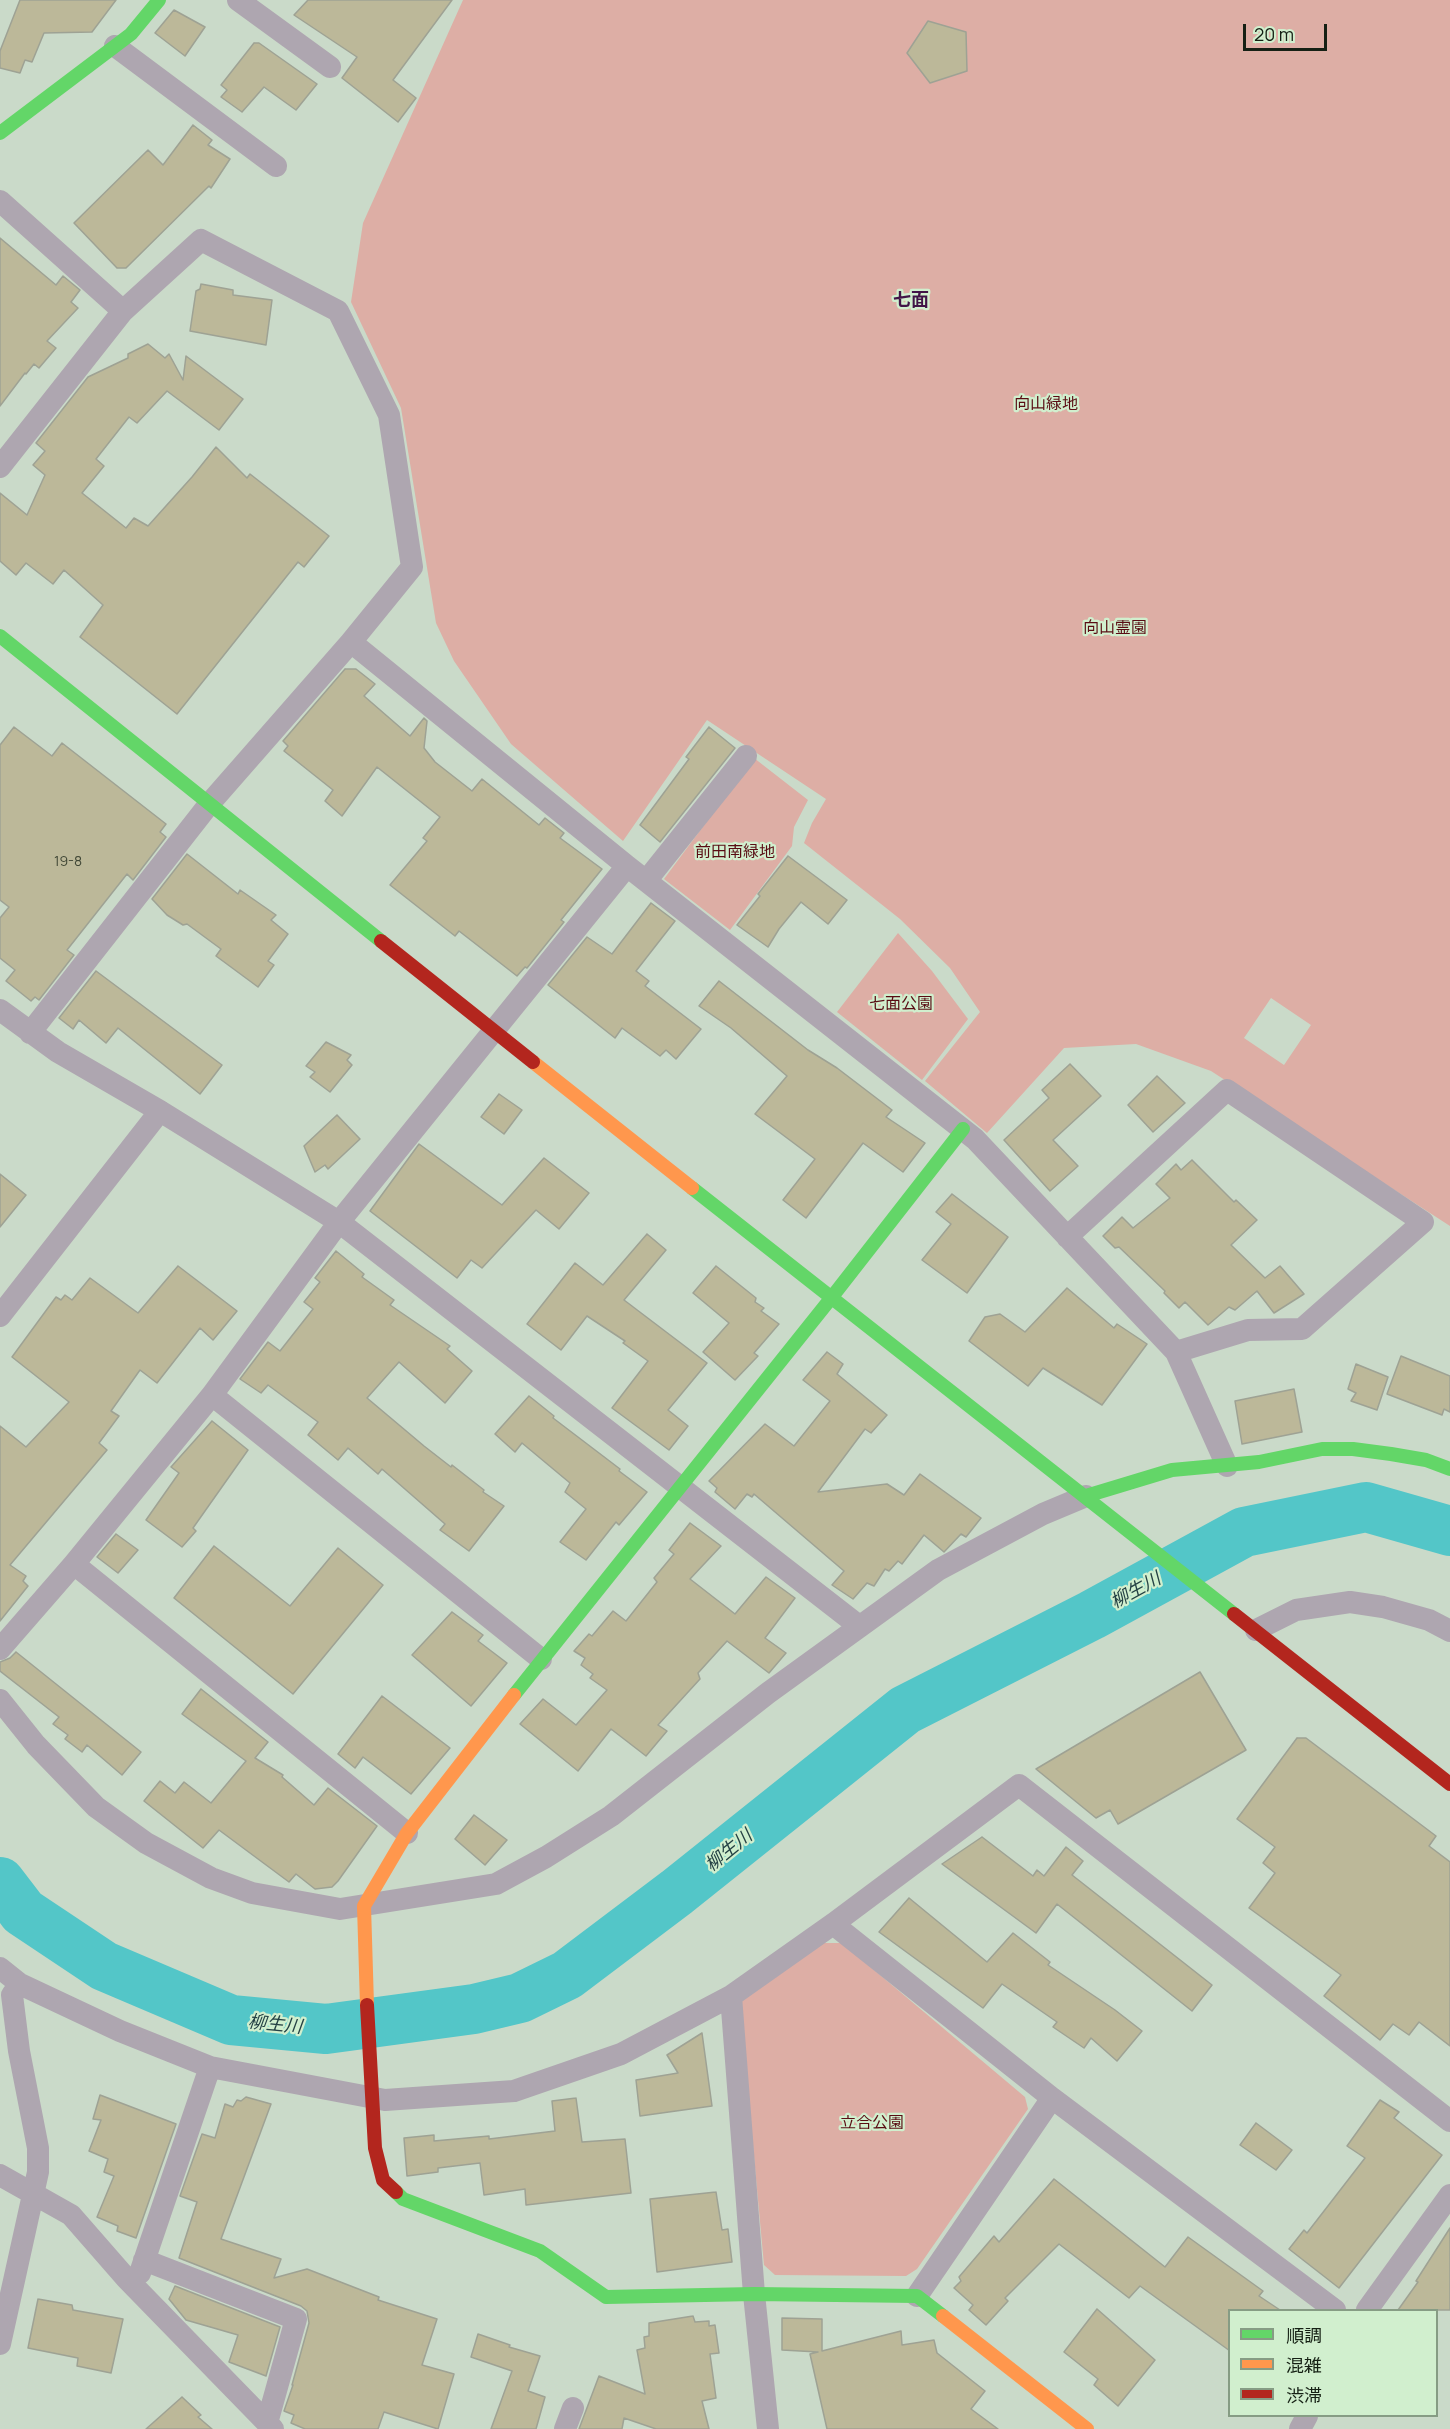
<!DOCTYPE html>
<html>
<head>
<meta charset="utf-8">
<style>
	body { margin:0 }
	#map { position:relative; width:1450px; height:2429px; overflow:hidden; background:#cadac9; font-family:Manrope,"Noto Sans JP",sans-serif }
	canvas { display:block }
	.legend { position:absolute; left:1228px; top:2309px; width:210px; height:108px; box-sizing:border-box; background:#d1efce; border:2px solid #869c84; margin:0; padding:8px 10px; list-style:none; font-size:18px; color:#152014 }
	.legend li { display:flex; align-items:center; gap:12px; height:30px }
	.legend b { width:30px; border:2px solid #869c84 }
	.scale { position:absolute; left:1243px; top:24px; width:84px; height:27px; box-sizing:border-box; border:3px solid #152014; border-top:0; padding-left:8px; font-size:18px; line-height:21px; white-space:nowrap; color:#152014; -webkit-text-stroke:4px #d1efce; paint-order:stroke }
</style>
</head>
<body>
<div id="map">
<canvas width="1450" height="2429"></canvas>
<ul class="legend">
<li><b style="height:8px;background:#63d668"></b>順調</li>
<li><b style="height:8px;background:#ff974d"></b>混雑</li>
<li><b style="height:8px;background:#b3261e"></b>渋滞</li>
</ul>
<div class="scale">20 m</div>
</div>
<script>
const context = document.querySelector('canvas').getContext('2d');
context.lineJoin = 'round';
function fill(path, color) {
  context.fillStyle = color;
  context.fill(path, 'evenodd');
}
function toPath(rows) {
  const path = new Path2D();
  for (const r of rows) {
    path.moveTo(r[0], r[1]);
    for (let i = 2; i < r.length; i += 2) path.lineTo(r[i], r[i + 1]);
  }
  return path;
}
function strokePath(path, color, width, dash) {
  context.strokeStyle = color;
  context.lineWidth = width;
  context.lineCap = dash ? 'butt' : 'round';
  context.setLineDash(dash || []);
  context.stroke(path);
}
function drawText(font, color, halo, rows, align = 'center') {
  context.font = font + ' Manrope,"Noto Sans JP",sans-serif';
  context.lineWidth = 4.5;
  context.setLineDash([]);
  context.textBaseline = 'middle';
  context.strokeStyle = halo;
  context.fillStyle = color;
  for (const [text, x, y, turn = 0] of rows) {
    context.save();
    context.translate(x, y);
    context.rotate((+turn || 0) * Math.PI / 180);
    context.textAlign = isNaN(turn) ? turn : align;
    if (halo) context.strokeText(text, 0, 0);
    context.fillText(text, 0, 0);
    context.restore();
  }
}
fill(toPath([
	[463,0,1450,0,1450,1226,1211,1071,1136,1044,1064,1048,987,1133,925,1081,980,1012,950,968,900,919,804,843,812,823,826,799,707,720,623,841,511,744,454,661,436,623,401,408,351,302,363,223],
	[1271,998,1311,1025,1284,1065,1244,1038],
	[754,758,808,800,794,827,792,846,730,930,664,879],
	[898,933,932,971,968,1019,922,1080,837,1012],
	[821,1943,842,1943,1025,2097,1028,2109,917,2269,906,2276,775,2275,764,2265,740,2005,744,1996]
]), '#ddaea5');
fill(toPath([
	[0,1863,43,1901,53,1929,0,1891]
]), '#53c6c8');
strokePath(toPath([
	[0,1882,23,1912,104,1966,231,2020,326,2029,474,2009,520,1998,567,1975,677,1892,905,1710,1092,1615,1244,1532,1366,1507,1450,1531]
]), '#53c6c8', 50);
const building = toPath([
	[20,0,116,0,92,32,44,33,32,62,25,60,20,73,0,68,0,51,20,0],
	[308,0,452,0,393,80,416,98,398,122,342,78,357,57,294,15,308,0],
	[174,10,205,27,185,56,155,33,174,10],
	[928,21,966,32,967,71,930,83,907,53,928,21],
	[254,43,259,43,317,84,296,110,264,87,242,112,221,97,227,90,221,85,254,43],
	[193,125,212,140,208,145,230,159,211,188,209,186,126,268,117,268,74,223,148,150,163,165,193,125],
	[0,238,56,285,63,276,80,290,71,302,78,308,47,341,56,348,39,368,34,364,26,374,25,373,0,406,0,238],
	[201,284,233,290,233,295,272,300,266,345,190,331,196,291,200,289,201,284],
	[148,344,165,358,169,354,183,380,186,356,243,399,219,430,167,391,137,423,129,417,96,459,104,466,82,493,126,528,134,518,148,526,192,477,216,447,247,478,250,474,329,536,304,567,298,562,177,714,80,637,103,605,64,570,53,584,26,563,16,575,0,561,0,493,27,515,45,475,33,465,45,451,36,443,88,377,128,358,128,354,148,344],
	[345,669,356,669,375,684,364,696,410,736,424,718,427,721,424,748,435,762,472,791,482,779,539,825,545,818,564,833,560,838,602,869,561,920,564,922,527,968,525,967,517,976,459,931,455,936,390,885,427,841,423,838,440,817,377,767,342,816,325,801,333,790,284,751,288,746,283,741,345,669],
	[14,727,52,756,62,743,166,824,160,832,166,837,133,880,127,874,67,950,74,955,39,1000,35,997,31,1001,6,981,15,970,0,958,0,918,9,907,0,900,0,745,14,727],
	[709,727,735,748,660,842,640,825,689,759,686,757,709,727],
	[187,854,238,894,240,890,276,915,271,920,288,934,268,961,274,965,258,987,216,956,221,949,187,924,183,925,167,915,152,899,187,854],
	[788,856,847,900,828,924,801,902,779,929,768,947,737,925,760,896,758,894,788,856],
	[651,903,675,921,636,971,649,981,645,986,701,1029,676,1059,666,1050,660,1056,622,1028,615,1038,548,985,587,937,612,954,651,903],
	[96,971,222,1065,200,1094,118,1028,106,1043,79,1020,73,1029,59,1018,96,971],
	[719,981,808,1050,837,1068,892,1110,886,1117,925,1143,903,1172,863,1143,806,1218,783,1200,815,1159,755,1114,787,1076,731,1028,699,1006,719,981],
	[326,1042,351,1055,347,1060,352,1065,330,1092,310,1077,315,1072,306,1066,326,1042],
	[1070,1064,1101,1096,1053,1140,1078,1166,1050,1191,1004,1140,1049,1098,1042,1090,1070,1064],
	[1157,1076,1185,1103,1153,1132,1128,1105,1157,1076],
	[499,1094,522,1110,504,1134,481,1117,499,1094],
	[337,1115,360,1139,328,1169,325,1165,315,1172,304,1146,337,1115],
	[419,1144,502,1205,544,1158,589,1193,559,1229,536,1210,482,1268,471,1260,457,1278,370,1211,419,1144],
	[1192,1160,1234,1202,1236,1200,1257,1220,1231,1245,1265,1278,1280,1266,1304,1294,1274,1313,1257,1291,1235,1310,1229,1307,1208,1325,1185,1302,1179,1308,1164,1293,1165,1291,1119,1247,1115,1248,1103,1236,1122,1217,1133,1228,1170,1198,1156,1184,1176,1164,1181,1170,1192,1160],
	[0,1174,26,1195,0,1227,0,1174],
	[952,1194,1008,1237,967,1293,922,1260,951,1224,936,1212,952,1194],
	[647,1234,666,1250,624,1300,707,1363,668,1410,688,1426,669,1450,612,1408,648,1361,623,1343,625,1341,587,1316,561,1350,527,1324,575,1263,603,1285,647,1234],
	[336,1251,364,1274,362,1277,394,1300,390,1305,450,1346,447,1349,472,1371,445,1403,399,1362,367,1398,424,1446,451,1467,452,1465,484,1490,483,1492,504,1506,469,1551,440,1530,445,1524,382,1469,378,1474,348,1448,338,1460,308,1435,318,1422,268,1385,261,1393,240,1379,268,1342,280,1351,313,1309,304,1302,320,1282,315,1278,336,1251],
	[178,1266,237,1311,213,1340,200,1328,157,1383,140,1370,111,1411,119,1416,99,1443,107,1450,10,1565,26,1576,23,1581,28,1586,0,1621,0,1426,26,1447,69,1402,12,1357,56,1297,61,1300,65,1295,72,1300,90,1278,138,1313,178,1266],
	[716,1266,756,1298,755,1302,764,1308,761,1311,779,1324,754,1353,758,1356,735,1380,703,1352,729,1323,693,1293,716,1266],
	[1067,1288,1114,1328,1117,1324,1147,1344,1102,1405,1043,1368,1028,1386,969,1341,985,1317,1000,1314,1025,1332,1067,1288],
	[827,1352,843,1364,837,1374,887,1415,871,1433,865,1429,818,1492,887,1484,904,1495,920,1474,981,1518,966,1537,961,1534,944,1552,924,1535,902,1564,898,1561,889,1571,885,1569,874,1586,867,1583,853,1599,832,1585,844,1571,754,1494,752,1497,747,1494,735,1509,715,1492,717,1488,709,1481,765,1424,794,1446,830,1401,803,1380,827,1352],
	[1401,1356,1450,1376,1450,1412,1444,1409,1442,1415,1387,1394,1401,1356],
	[1356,1364,1388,1377,1377,1410,1351,1401,1356,1393,1348,1389,1356,1364],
	[1294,1389,1302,1432,1242,1444,1235,1401,1294,1389],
	[529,1396,554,1416,553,1418,620,1469,619,1471,647,1492,619,1525,616,1522,586,1560,560,1542,586,1509,565,1492,570,1483,522,1443,515,1452,495,1434,529,1396],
	[212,1421,248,1450,193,1528,196,1531,182,1547,146,1520,179,1473,171,1467,212,1421],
	[690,1523,721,1546,690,1579,735,1614,766,1577,795,1598,765,1638,786,1653,769,1673,727,1641,698,1673,700,1679,658,1725,667,1731,646,1756,611,1729,578,1771,520,1724,543,1699,576,1725,607,1690,590,1678,593,1674,581,1665,585,1658,574,1651,589,1634,592,1636,613,1611,626,1621,657,1582,654,1578,674,1554,669,1550,690,1523],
	[116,1534,138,1550,118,1573,97,1557,116,1534],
	[214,1546,290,1606,338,1548,383,1585,293,1694,174,1598,214,1546],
	[452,1612,483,1635,478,1641,507,1663,471,1706,412,1655,452,1612],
	[16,1652,141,1752,122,1775,87,1745,82,1752,65,1739,68,1735,53,1724,59,1717,0,1671,0,1662,10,1658,16,1652],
	[1200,1672,1246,1750,1118,1824,1110,1810,1096,1818,1036,1769,1200,1672],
	[201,1689,268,1742,255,1758,283,1775,282,1777,314,1805,328,1788,377,1826,338,1881,332,1887,315,1889,296,1874,289,1882,219,1830,203,1848,144,1801,160,1781,175,1793,184,1782,211,1803,246,1761,182,1714,201,1689],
	[382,1696,450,1748,411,1794,363,1757,355,1768,338,1754,382,1696],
	[1297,1738,1306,1738,1436,1836,1429,1846,1450,1862,1450,2046,1419,2022,1409,2035,1393,2024,1380,2040,1324,1996,1341,1975,1249,1908,1275,1873,1263,1863,1275,1847,1237,1819,1297,1738],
	[474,1815,507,1840,485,1865,455,1839,474,1815],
	[982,1837,1033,1876,1037,1870,1044,1876,1066,1847,1083,1861,1072,1875,1212,1985,1192,2011,1057,1904,1036,1933,942,1864,982,1837],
	[909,1898,987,1962,1013,1933,1050,1962,1048,1965,1115,2010,1142,2031,1117,2061,1091,2038,1084,2048,1053,2027,1057,2022,1002,1984,983,2008,879,1932,909,1898],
	[702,2033,712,2106,640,2116,636,2080,678,2073,667,2055,702,2033],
	[100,2095,176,2124,136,2238,117,2231,118,2226,97,2217,114,2176,104,2172,108,2159,89,2151,101,2120,93,2119,100,2095],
	[246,2097,271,2104,221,2239,281,2259,274,2278,307,2269,379,2297,378,2300,437,2319,422,2365,454,2374,438,2429,384,2412,378,2429,305,2429,291,2423,294,2415,284,2411,293,2385,292,2385,309,2323,307,2311,301,2306,179,2258,197,2202,180,2196,202,2134,215,2138,225,2104,233,2107,237,2100,241,2101,246,2097],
	[576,2098,582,2142,625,2139,631,2193,526,2205,525,2189,484,2195,480,2163,438,2168,438,2172,407,2176,404,2138,434,2135,434,2141,489,2136,489,2139,555,2131,552,2101,576,2098],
	[1380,2100,1399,2112,1394,2118,1442,2155,1339,2288,1289,2249,1304,2230,1307,2233,1365,2158,1347,2146,1380,2100],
	[1256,2123,1292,2150,1276,2170,1240,2145,1256,2123],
	[1054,2179,1165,2267,1188,2237,1263,2291,1259,2296,1280,2310,1230,2310,1230,2351,1140,2286,1129,2298,1059,2244,1005,2298,1008,2301,986,2325,969,2310,973,2305,954,2288,961,2281,959,2277,994,2236,999,2242,1054,2179],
	[716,2192,722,2230,728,2229,732,2262,657,2272,650,2199,716,2192],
	[1450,2228,1450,2310,1398,2310,1418,2282,1416,2281,1450,2228],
	[175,2286,280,2327,266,2376,229,2362,238,2335,186,2320,169,2299,175,2286],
	[38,2299,72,2305,73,2310,123,2319,111,2373,77,2366,78,2358,28,2348,38,2299],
	[1097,2309,1155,2360,1118,2406,1094,2385,1098,2379,1064,2352,1097,2309],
	[693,2316,695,2322,709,2321,709,2326,715,2325,719,2353,710,2354,716,2398,702,2401,709,2429,656,2429,624,2418,622,2429,579,2429,599,2376,645,2394,637,2350,645,2348,644,2337,649,2336,649,2323,693,2316],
	[782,2318,822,2319,822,2351,901,2331,902,2345,934,2340,937,2353,985,2391,971,2409,998,2429,827,2429,810,2354,818,2352,782,2350,782,2318],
	[478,2334,510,2345,509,2347,540,2356,528,2391,545,2397,536,2429,491,2429,512,2371,471,2357,478,2334],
	[182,2397,201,2415,198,2417,212,2429,146,2429,182,2397]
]);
fill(building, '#bcb899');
strokePath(building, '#9ea294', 1.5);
strokePath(toPath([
	[238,0,330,67],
	[115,46,276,166],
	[0,201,123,311],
	[0,467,123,311,201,240,338,311,389,415,412,567,351,642,210,803,30,1033],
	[351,642,627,866,975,1139,1176,1352,1227,1466],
	[646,881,746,756],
	[0,1010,58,1052,160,1111,339,1222,859,1626],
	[1067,1237,1227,1090,1423,1222,1302,1329,1248,1330,1176,1352],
	[0,1316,160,1111],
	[212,1395,541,1659],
	[74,1564,407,1833],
	[1256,1630,1296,1610,1350,1602,1383,1607,1429,1620,1450,1631],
	[0,1649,74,1564,212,1395,339,1222,627,866],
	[0,1700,36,1745,96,1807,146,1843,211,1878,252,1893,340,1909,496,1884,546,1857,611,1816,768,1693,938,1570,1043,1514,1086,1496],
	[833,1924,1052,2098,1335,2310],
	[0,1968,20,1984,120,2031,210,2067,385,2100,514,2091,621,2054,731,1996,833,1924,1019,1785,1450,2121],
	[731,1996,754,2294,768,2429],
	[0,2175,71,2215,126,2278,273,2429],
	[144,2260,296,2319,267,2423],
	[140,2273,210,2067],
	[917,2296,1052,2098],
	[1367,2310,1450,2195],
	[0,2344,38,2172,38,2148,19,2051,12,1995,20,1984],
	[565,2429,573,2408],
	[1300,2429,1307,2416]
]), '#aea6b0', 22);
strokePath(toPath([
	[0,133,131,34,159,0],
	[0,636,381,941],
	[692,1188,1234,1614],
	[1086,1496,1172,1470,1259,1462,1322,1449,1353,1449,1391,1454,1426,1460,1450,1469],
	[514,1695,832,1297,963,1129],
	[396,2192,403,2199,540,2251,606,2297,754,2294,917,2296,943,2316]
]), '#63d668', 14);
strokePath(toPath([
	[533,1062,692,1188],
	[367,2005,364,1906,407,1833,514,1695],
	[943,2316,1087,2429]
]), '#ff974d', 14);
strokePath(toPath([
	[381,941,533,1062],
	[1234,1614,1450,1784],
	[367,2005,375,2148,383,2180,396,2192]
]), '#b3261e', 14);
drawText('14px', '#3f4635', null, [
	["19-8",68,862]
]);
drawText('16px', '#590c13', '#d1efce', [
	["向山緑地",1046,405],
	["向山霊園",1115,629],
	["前田南緑地",735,853],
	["七面公園",901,1005],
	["立合公園",872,2124]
]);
drawText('bold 18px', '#411447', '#d1efce', [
	["七面",911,301]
]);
drawText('italic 18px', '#244144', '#d1efce', [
	["柳生川",1136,1591,-29],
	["柳生川",729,1851,-39],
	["柳生川",275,2025,6]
]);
</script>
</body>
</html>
